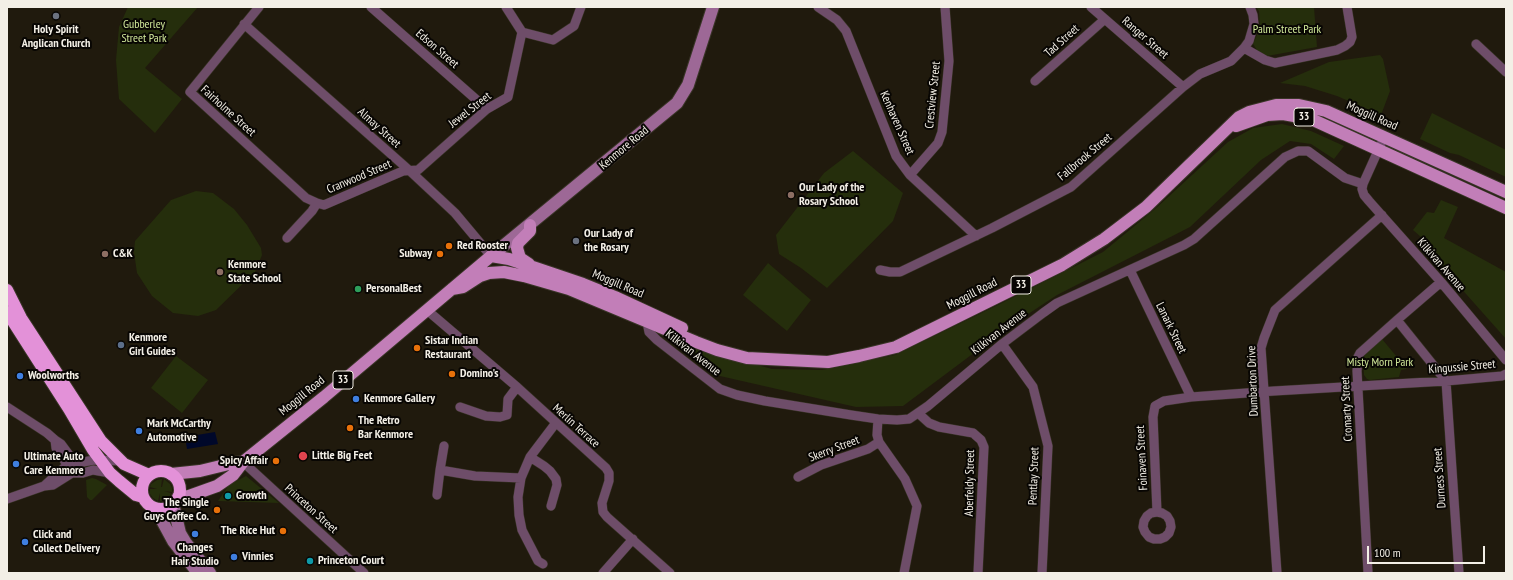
<!DOCTYPE html>
<html>
<head>
<meta charset="utf-8">
<style>
	body { margin:0 }
	#map { position:relative; width:1513px; height:580px; overflow:hidden; background:#201a0d; font-family:"PT Sans Narrow",sans-serif }
	canvas { display:block }
	.frame { position:absolute; inset:0; border:8px solid #f3efe6; pointer-events:none }
	.scale { position:absolute; left:1367px; top:546px; width:118px; height:18px; box-sizing:border-box; border:2px solid #f3efe6; border-top:0; padding-left:5px; font-size:12px; line-height:14px; white-space:nowrap; color:#f3efe6; -webkit-text-stroke:3px #080603; paint-order:stroke }
</style>
</head>
<body>
<div id="map">
<canvas width="1513" height="580"></canvas>
<div class="frame"></div>
<div class="scale">100 m</div>
</div>
<script>
const context = document.querySelector('canvas').getContext('2d');
context.lineJoin = 'round';
function fill(path, color) {
  context.fillStyle = color;
  context.fill(path, 'evenodd');
}
function toPath(rows) {
  const path = new Path2D();
  for (const r of rows) {
    if (r.length === 3) {
      path.moveTo(r[0] + r[2], r[1]);
      path.arc(r[0], r[1], r[2], 0, 2 * Math.PI);
      continue;
    }
    path.moveTo(r[0], r[1]);
    for (let i = 2; i < r.length; i += 2) path.lineTo(r[i], r[i + 1]);
  }
  return path;
}
function strokePath(path, color, width, dash) {
  context.strokeStyle = color;
  context.lineWidth = width;
  context.lineCap = dash ? 'butt' : 'round';
  context.setLineDash(dash || []);
  context.stroke(path);
}
function drawText(font, color, halo, rows, align = 'center') {
  context.font = font + ' "PT Sans Narrow",sans-serif';
  context.lineWidth = 4;
  context.setLineDash([]);
  context.textBaseline = 'middle';
  context.strokeStyle = halo;
  context.fillStyle = color;
  for (const [text, x, y, turn = 0] of rows) {
    context.save();
    context.translate(x, y);
    context.rotate((+turn || 0) * Math.PI / 180);
    context.textAlign = isNaN(turn) ? turn : align;
    if (halo) context.strokeText(text, 0, 0);
    context.fillText(text, 0, 0);
    context.restore();
  }
}
fill(toPath([
	[128,7,198,7,145,68,182,99,155,133,119,99,116,60,119,27],
	[1256,7,1314,7,1317,47,1267,56,1259,53,1253,44,1260,28,1259,11],
	[1380,55,1383,59,1390,91,1381,115,1337,96,1305,86,1280,83,1329,62],
	[1432,113,1506,150,1506,177,1459,155,1450,153,1420,139],
	[1282,124,1311,131,1344,146,1334,159,1311,144,1290,141,1261,160,1190,227,1057,295,1010,326,903,406,856,407,720,376,691,353,697,348,772,369,822,370,895,355,998,305,1103,252,1155,209,1228,142,1253,128],
	[853,151,903,193,893,221,827,288,801,268,779,254,776,235,824,173],
	[196,191,213,193,234,209,247,225,261,248,262,255,255,272,216,310,198,316,173,313,152,296,137,273,134,252,135,241,171,200],
	[1441,200,1458,207,1444,238,1506,272,1506,339,1419,241,1421,237,1413,230,1427,212,1434,213],
	[768,263,811,300,787,331,743,295],
	[1382,339,1407,369,1401,370,1399,377,1370,380,1367,379,1364,375,1363,357],
	[176,356,208,380,182,413,151,388],
	[246,476,279,503,218,501,229,485],
	[92,478,96,479,107,485,92,500,90,500,87,497,86,480],
	[162,479,161,487,162,487,164,479,170,484,172,488,172,492,164,491,171,493,169,498,163,501,160,501,160,493,158,501,153,498,150,494,150,489,157,489,150,487,151,484,157,480]
]), '#252e0c');
fill(toPath([
	[215,432,218,444,187,449,185,437]
]), '#00082a');
const street = toPath([
	[259,7,190,92,306,198,317,203],
	[371,7,487,109],
	[818,7,837,20,846,31,896,156,910,175,976,236],
	[1091,7,1183,87],
	[1250,7,1253,15,1254,24,1249,41,1244,48,1265,60,1275,63,1337,50,1345,46,1350,42,1352,37,1347,7],
	[244,24,410,171,455,213,491,256],
	[522,32,553,40,574,26,581,7],
	[1476,44,1506,72],
	[1035,81,1105,19],
	[910,175,938,143,942,132,949,61,945,7],
	[1363,184,1381,144],
	[287,238,312,211,317,203,324,205,403,171,418,170,487,109,508,97,522,32,506,7],
	[880,270,890,272,900,272,992,228,1071,187,1183,87,1200,74,1231,61,1244,48],
	[1130,270,1191,397],
	[428,311,517,387,606,468,609,473,609,481,602,503,603,512,607,517,670,573],
	[651,317,648,327,649,332,657,340,720,389,737,395,765,401,851,415,878,419,897,420,909,419,928,406,1002,344,1043,313,1057,303,1184,245,1194,239,1285,157,1298,151,1308,151,1345,178,1363,184,1362,189,1364,195,1369,201,1441,282,1506,360],
	[1397,320,1446,381,1459,573],
	[1002,344,1033,387,1048,446,1042,573],
	[7,407,47,433,55,440,61,444,75,463,81,473],
	[460,407,486,416,500,417,507,415,508,399,517,387],
	[918,413,929,423,939,427,973,433,981,440,984,447,978,573],
	[878,419,877,435,879,442,905,479,917,506,904,573],
	[55,440,56,448,70,469],
	[444,446,440,470,475,476,521,478],
	[530,457,544,466,550,471,556,479,557,485,551,506],
	[243,462,364,573],
	[798,477,821,465,868,449,879,442],
	[44,486,67,465,94,460,121,461],
	[437,495,440,470],
	[7,499,44,486,53,485,72,473,83,473,93,470,110,473],
	[1157,512,1151,513,1147,516,1144,521,1143,527,1145,532,1149,537,1154,539,1160,539,1165,537,1169,533,1171,527,1170,521,1167,516,1162,513,1157,512,1153,417,1155,406,1164,401,1191,397,1274,391,1446,381,1502,376,1506,374],
	[543,564,538,561,522,530,519,515,518,497,521,478,530,457,555,424],
	[603,573,633,539],
	[1277,573,1261,348,1264,338,1275,310,1382,215],
	[1368,573,1357,371,1358,357,1360,353,1397,320,1441,282]
]);
const secondary = toPath([
	[491,256,677,103,688,85,713,7],
	[173,504,180,533,186,543,210,573],
	[158,509,160,517,173,541,198,573]
]);
const primary = toPath([
	[1236,126,1267,115,1283,114,1311,119,1506,208],
	[529,264,520,258,517,248,518,243,530,231,530,225],
	[452,289,463,287,480,276,489,273,504,272,524,276,569,289,696,342,717,350,747,358,828,362,859,356,896,347,1062,265,1104,239,1146,207,1239,117,1249,112,1276,105,1299,105,1326,111,1506,192],
	[171,474,200,471,233,463,243,462],
	[178,497,189,496,217,486,233,475,243,462,324,397,491,256,509,259,583,284,615,297,682,328]
]);
const highway = toPath([
	[7,290,21,318,101,441,124,464,149,475],
	[7,312,69,409,93,450,110,473,119,481,136,495,143,497],
	[161,490,19]
]);
strokePath(street, '#393427', 10);
strokePath(secondary, '#393427', 14);
strokePath(primary, '#393427', 14);
strokePath(highway, '#393427', 14);
strokePath(street, '#6e4d69', 9);
strokePath(secondary, '#9d6896', 12);
strokePath(primary, '#c27eb8', 12);
strokePath(highway, '#e391d8', 12);
for (const [x, y, r, color] of [
	[56,16,4,"#6b7280"],
	[791,195,4,"#8d6e63"],
	[576,241,4,"#6b7280"],
	[449,246,4,"#e8710a"],
	[105,254,4,"#8d6e63"],
	[440,254,4,"#e8710a"],
	[220,272,4,"#8d6e63"],
	[358,289,4,"#2e9e5b"],
	[121,345,4,"#5c6f8a"],
	[417,348,4,"#e8710a"],
	[452,374,4,"#e8710a"],
	[20,376,4,"#3f7fe0"],
	[356,399,4,"#3f7fe0"],
	[350,428,4,"#e8710a"],
	[139,431,4,"#3f7fe0"],
	[303,456,5,"#e0444e"],
	[276,461,4,"#e8710a"],
	[16,464,4,"#3f7fe0"],
	[228,496,4,"#0f9aa8"],
	[217,510,4,"#e8710a"],
	[283,531,4,"#e8710a"],
	[195,534,4,"#3f7fe0"],
	[25,542,4,"#3f7fe0"],
	[234,557,4,"#3f7fe0"],
	[310,561,4,"#0f9aa8"]
]) {
  const dot = new Path2D();
  dot.arc(x, y, r, 0, 2 * Math.PI);
  context.fillStyle = color;
  context.fill(dot);
  strokePath(dot, '#080603', 1.5);
}
for (const [x, y, w] of [
	[1304,117,20],
	[1021,285,20],
	[343,380,20]
]) {
  const box = new Path2D();
  box.roundRect(x - w / 2, y - 9, w, 18, 3);
  context.fillStyle = '#080603';
  context.fill(box);
  strokePath(box, '#f3efe6', 1);
}
drawText('bold 11px', '#f3efe6', null, [
	["33",1304,117],
	["33",1021,285],
	["33",343,380]
]);
drawText('12px', '#d1e89a', '#080603', [
	["Gubberley",144,25],
	["Street Park",144,39],
	["Palm Street Park",1287,30],
	["Misty Morn Park",1380,363]
]);
drawText('bold 12px', '#f3efe6', '#080603', [
	["Holy Spirit",56,30,"center"],
	["Anglican Church",56,44,"center"],
	["Our Lady of the",799,188],
	["Rosary School",799,202],
	["Our Lady of",584,234],
	["the Rosary",584,248],
	["Red Rooster",457,246],
	["C&K",113,254],
	["Subway",432,254,"right"],
	["Kenmore",228,265],
	["State School",228,279],
	["PersonalBest",366,289],
	["Kenmore",129,338],
	["Girl Guides",129,352],
	["Sistar Indian",425,341],
	["Restaurant",425,355],
	["Domino's",460,374],
	["Woolworths",28,376],
	["Kenmore Gallery",364,399],
	["The Retro",358,421],
	["Bar Kenmore",358,435],
	["Mark McCarthy",147,424],
	["Automotive",147,438],
	["Little Big Feet",312,456],
	["Ultimate Auto",24,457],
	["Care Kenmore",24,471],
	["Spicy Affair",268,461,"right"],
	["Growth",236,496],
	["The Single",209,503,"right"],
	["Guys Coffee Co.",209,517,"right"],
	["The Rice Hut",275,531,"right"],
	["Click and",33,535],
	["Collect Delivery",33,549],
	["Changes",195,548,"center"],
	["Hair Studio",195,562,"center"],
	["Vinnies",242,557],
	["Princeton Court",318,561]
], 'left');
drawText('12px', '#f3efe6', '#080603', [
	["Ranger Street",1145,38,41],
	["Tad Street",1062,41,-42],
	["Edson Street",437,49,41],
	["Crestview Street",933,95,-84],
	["Jewel Street",470,110,-38],
	["Fairholme Street",228,111,42],
	["Moggill Road",1372,116,24],
	["Kenhaven Street",897,123,66],
	["Almay Street",379,128,42],
	["Kenmore Road",624,148,-40],
	["Fallbrook Street",1085,157,-40],
	["Cranwood Street",359,177,-23],
	["Kilkivan Avenue",1441,265,49],
	["Moggill Road",618,284,23],
	["Moggill Road",972,294,-27],
	["Lanark Street",1171,328,64],
	["Kilkivan Avenue",999,332,-38],
	["Kilkivan Avenue",693,353,38],
	["Kingussie Street",1462,367,-5],
	["Dumbarton Drive",1253,381,-92],
	["Moggill Road",302,396,-39],
	["Cromarty Street",1347,409,-93],
	["Merlin Terrace",576,426,42],
	["Skerry Street",834,449,-21],
	["Foinaven Street",1142,458,-93],
	["Pentlay Street",1034,476,-88],
	["Durness Street",1440,478,-94],
	["Aberfeldy Street",970,483,-89],
	["Princeton Street",311,509,42]
]);
</script>
</body>
</html>
